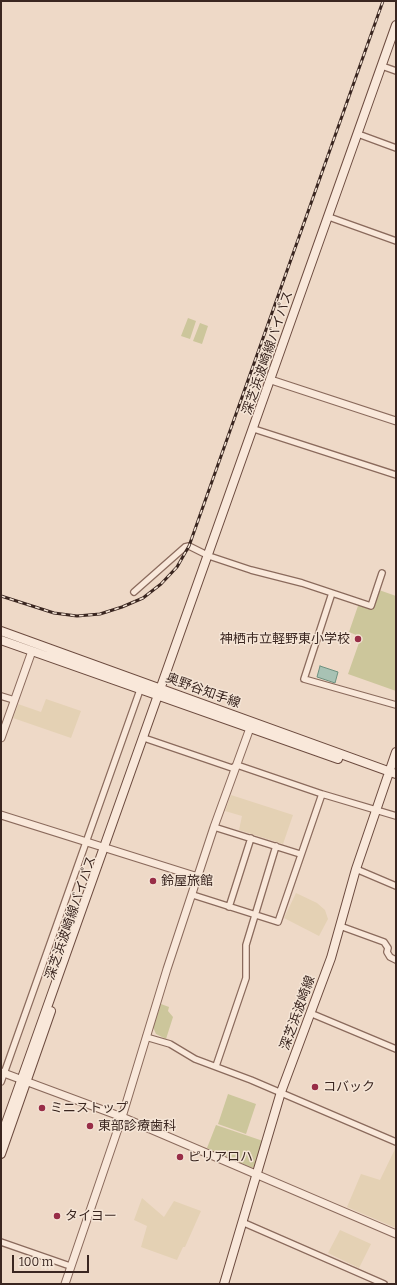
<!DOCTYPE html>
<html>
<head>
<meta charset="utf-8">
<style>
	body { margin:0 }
	#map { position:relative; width:397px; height:1285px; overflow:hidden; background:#eed9c7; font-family:Bitter,serif }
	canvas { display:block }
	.frame { position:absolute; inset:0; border:2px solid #3a2620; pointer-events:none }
	.scale { position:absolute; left:12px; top:1255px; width:77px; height:18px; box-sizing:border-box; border:2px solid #3a2620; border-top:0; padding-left:5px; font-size:12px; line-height:14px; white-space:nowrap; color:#3a2620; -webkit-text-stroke:3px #f5e5d6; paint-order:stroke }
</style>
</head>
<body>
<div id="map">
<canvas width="397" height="1285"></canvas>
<div class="frame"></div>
<div class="scale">100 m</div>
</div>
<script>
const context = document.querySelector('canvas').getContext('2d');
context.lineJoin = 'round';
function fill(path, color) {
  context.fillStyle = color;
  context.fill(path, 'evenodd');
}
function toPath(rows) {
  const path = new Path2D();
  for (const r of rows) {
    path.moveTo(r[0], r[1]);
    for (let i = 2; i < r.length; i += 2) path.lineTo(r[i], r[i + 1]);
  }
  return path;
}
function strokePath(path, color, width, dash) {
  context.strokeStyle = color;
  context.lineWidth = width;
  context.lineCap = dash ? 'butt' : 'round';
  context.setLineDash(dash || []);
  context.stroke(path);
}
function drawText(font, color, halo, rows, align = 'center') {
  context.font = font + ' Bitter,"Noto Sans JP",serif';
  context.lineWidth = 3;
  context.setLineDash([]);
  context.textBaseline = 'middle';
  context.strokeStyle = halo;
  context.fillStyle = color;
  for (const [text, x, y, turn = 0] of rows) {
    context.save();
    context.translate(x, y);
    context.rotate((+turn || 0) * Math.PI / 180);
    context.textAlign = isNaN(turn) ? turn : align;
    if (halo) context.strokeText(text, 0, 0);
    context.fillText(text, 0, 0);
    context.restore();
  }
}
fill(toPath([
	[46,699,81,711,71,738,13,718,18,704,41,712],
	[231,795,293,815,283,844,239,830,242,816,225,811],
	[296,893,317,903,325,910,328,919,319,936,284,918],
	[396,1147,396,1228,347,1207,361,1174,380,1180],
	[142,1198,164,1217,174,1201,201,1211,185,1247,183,1247,177,1260,141,1247,147,1226,134,1220],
	[340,1230,371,1244,359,1268,328,1253]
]), '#e4d1b4');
fill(toPath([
	[188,318,196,321,190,339,181,336],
	[200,323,208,326,202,344,193,341],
	[379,590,396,596,396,691,348,674,361,637,349,632,359,603,372,608],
	[161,1004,169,1007,168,1011,173,1017,166,1039,156,1034,153,1027],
	[228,1094,256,1104,246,1134,218,1124],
	[216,1125,263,1141,256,1165,252,1168,207,1148]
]), '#ccc69b');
const water = toPath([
	[320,666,338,672,335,683,317,677,320,666]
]);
fill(water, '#a8c2b4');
strokePath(water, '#6e9180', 1);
const minor = toPath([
	[382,66,396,71],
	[358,134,396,148],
	[329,217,396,241],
	[254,429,396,475],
	[134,592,185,547,189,546,209,556,251,570,302,583,371,606,382,573],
	[332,593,304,679,396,705],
	[1,696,14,700],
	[147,739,232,768,237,765,322,794,396,816],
	[214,827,300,854],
	[356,869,396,886],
	[193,895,278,922,322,794],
	[229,907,251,838],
	[340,926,384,942,388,948,387,952,390,957,396,960],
	[310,1013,396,1049],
	[146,1037,170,1044,195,1059,251,1080,396,1142],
	[216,1066,246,978,246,945,276,846],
	[1,1082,140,690],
	[242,1222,384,1284],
	[1,1242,70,1266]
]);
const tertiary = toPath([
	[271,380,396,421],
	[1,738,32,651],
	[1,815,198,877],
	[1,1072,122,1117,396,1234],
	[65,1284,122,1117,167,969,214,827,250,728]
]);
const secondary = toPath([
	[1,631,396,774],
	[1,640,338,759],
	[1,1137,396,25],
	[1,1154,51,1011],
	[224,1284,281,1092,331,958,356,869,396,752]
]);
strokePath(minor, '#8a6a5c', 8);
strokePath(tertiary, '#8a6a5c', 9);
strokePath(secondary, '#6c4b3f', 10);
strokePath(minor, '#f9e8da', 5.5);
strokePath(tertiary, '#f9e8da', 7);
strokePath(secondary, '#f9e8da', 8);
const rail = toPath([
	[1,596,54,613,77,616,100,614,122,607,143,598,161,584,177,567,189,546,383,1]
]);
strokePath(rail, '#3a2620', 3);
strokePath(rail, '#f5e5d6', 1.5, [4.5]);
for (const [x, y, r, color] of [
	[358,639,4,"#982d47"],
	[153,881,4,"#982d47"],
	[315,1087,4,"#982d47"],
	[42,1108,4,"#982d47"],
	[90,1126,4,"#982d47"],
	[180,1157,4,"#982d47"],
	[57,1216,4,"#982d47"]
]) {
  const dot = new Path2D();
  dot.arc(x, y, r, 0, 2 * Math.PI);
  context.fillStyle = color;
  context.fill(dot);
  strokePath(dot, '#f5e5d6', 1.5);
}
drawText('13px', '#3a2620', '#f5e5d6', [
	["深芝浜波崎線バイパス",268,353,-71],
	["奥野谷知手線",203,691,20],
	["深芝浜波崎線バイパス",71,918,-71],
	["深芝浜波崎線",298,1013,-70]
]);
drawText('13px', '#3a2620', '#f5e5d6', [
	["神栖市立軽野東小学校",350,639,"right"],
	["鈴屋旅館",161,881],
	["コバック",323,1087],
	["ミニストップ",50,1108],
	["東部診療歯科",98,1126],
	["ピリアロハ",188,1157],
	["タイヨー",65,1216]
], 'left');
</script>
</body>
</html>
